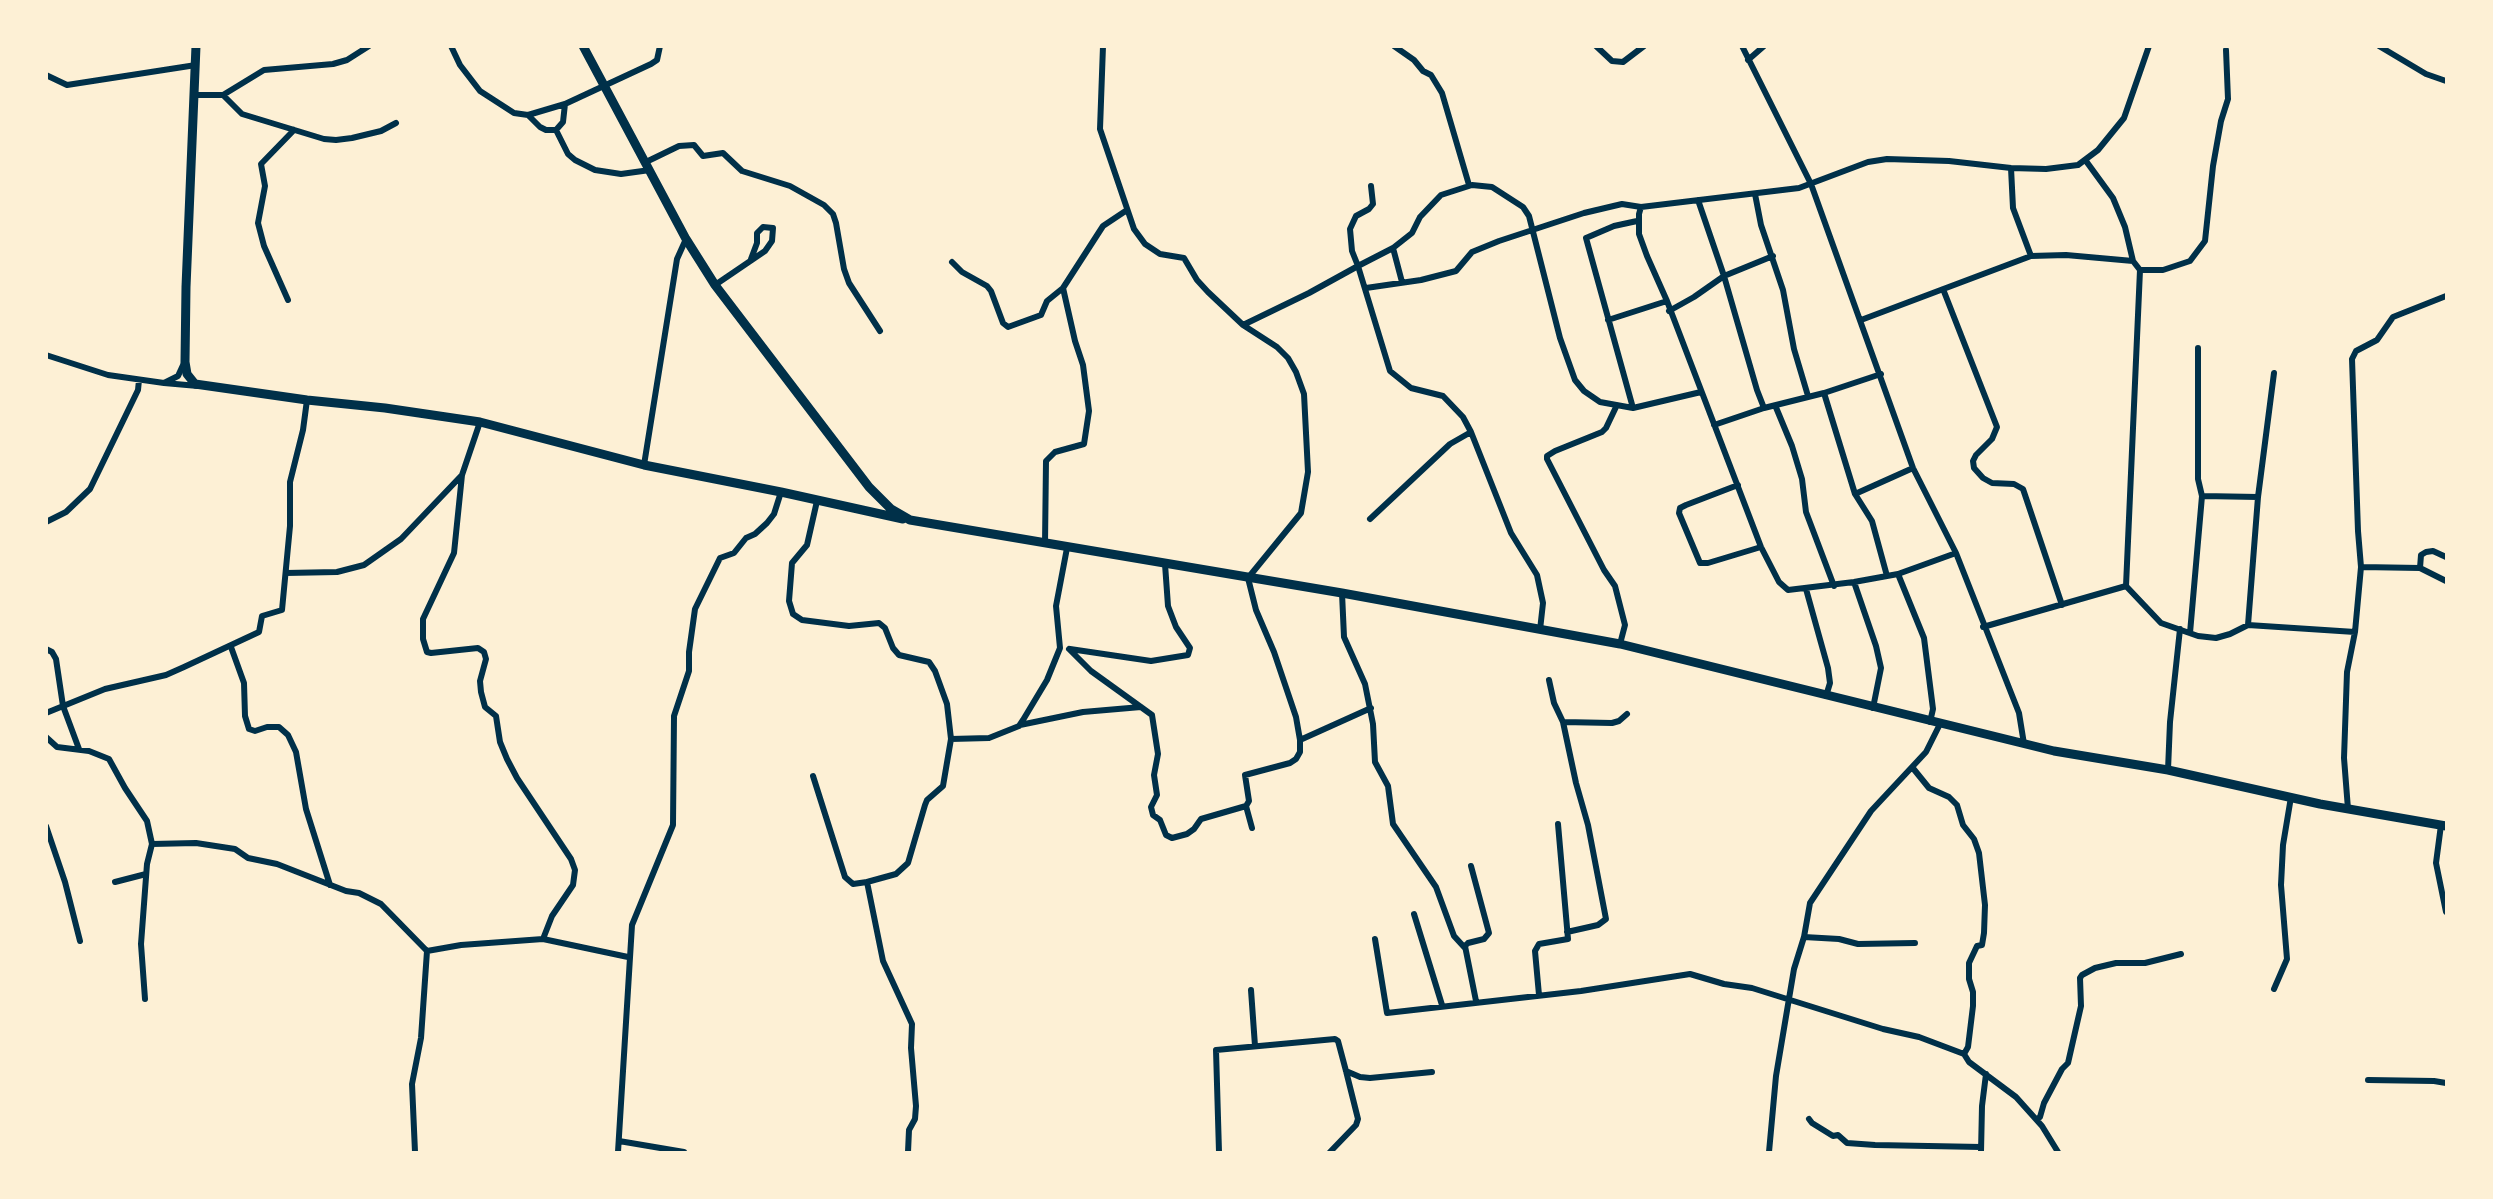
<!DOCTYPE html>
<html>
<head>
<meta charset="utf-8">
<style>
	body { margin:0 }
	#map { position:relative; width:2493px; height:1199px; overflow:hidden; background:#fdf0d5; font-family:Ubuntu,sans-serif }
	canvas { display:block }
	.frame { position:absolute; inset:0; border:48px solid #fdf0d5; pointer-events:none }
</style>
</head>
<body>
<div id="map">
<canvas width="2493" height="1199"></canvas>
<div class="frame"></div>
</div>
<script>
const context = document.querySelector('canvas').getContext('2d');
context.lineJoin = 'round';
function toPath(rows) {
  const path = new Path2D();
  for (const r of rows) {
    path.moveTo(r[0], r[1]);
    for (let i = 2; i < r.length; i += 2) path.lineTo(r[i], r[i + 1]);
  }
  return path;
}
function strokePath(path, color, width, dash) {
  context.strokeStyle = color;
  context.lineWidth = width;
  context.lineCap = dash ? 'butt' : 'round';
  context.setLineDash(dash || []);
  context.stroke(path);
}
strokePath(toPath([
	[451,46,460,65,480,91,514,113,528,115,565,104,651,64,657,60,660,46],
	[1103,46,1100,129,1134,229,1145,244,1160,254,1184,258,1197,280,1208,292,1243,325,1277,347,1288,358,1296,372,1304,394,1308,472,1301,513,1248,578,1256,610,1274,652,1296,717,1300,740,1300,752,1296,759,1290,763,1245,775,1249,801,1246,806,1252,828],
	[1394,46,1414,60,1423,71,1431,75,1442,93,1469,185],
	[1596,46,1612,61,1623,62,1644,46],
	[1742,46,1811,184,1913,468,1956,553,2019,713,2024,744],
	[2379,46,2426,74,2446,81],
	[1748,60,1764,46],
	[46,75,67,85,196,65],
	[195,95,223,95,242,114,324,139,336,140,352,138,381,131,396,123],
	[223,95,264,70,333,64,347,60,369,46],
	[528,115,540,127,546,130,556,130,563,122,565,104],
	[556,130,568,154,575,160,595,170,621,174,650,170],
	[2086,161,2113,198,2125,227,2133,261],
	[646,162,679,146,694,145,703,156,723,153,742,171,790,186,824,205,833,214,836,223,844,269,849,283,880,331],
	[2011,168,2013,208,2031,256],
	[1755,194,1761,225,1783,290,1794,349,1808,396],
	[1698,200,1724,276,1757,390,1764,408],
	[1393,248,1402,282],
	[952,262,962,272,987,286,991,291,1003,323,1008,327,1041,315,1047,301,1063,288],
	[715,285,765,251,772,241,773,228,763,227,757,233,757,243,751,259],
	[1366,288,1421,280,1456,271,1472,252,1499,241,1584,213,1622,204,1641,207],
	[1943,289,1997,427,1992,439,1976,455,1973,461,1974,468,1983,478,1992,483,2014,484,2023,489,2062,605],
	[288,300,264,246,258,223,265,186,261,164,294,130],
	[1669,311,1694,297,1724,276,1773,256],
	[1608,320,1667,301],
	[1861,320,2031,256,2066,255,2133,261,2140,270,2163,270,2190,261,2205,241,2213,166,2221,121,2228,99,2226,50],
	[1243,325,1309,293,1358,266,1352,251,1350,229,1356,216,1369,209,1373,204,1371,186],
	[46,355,108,375,164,383],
	[184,363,178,376,164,383,198,386],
	[1824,393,1855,494,1872,521,1887,576],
	[1775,405,1792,446,1802,479,1806,512,1834,586],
	[1616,407,1606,428,1602,432,1555,451,1547,456,1547,459,1604,570,1615,586,1625,625,1620,644],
	[1633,408,1586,238,1614,226,1637,221],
	[480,422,462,475,454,553,423,619,423,639,427,652,431,653,478,648,484,652,486,659,480,681,481,692,485,707,496,716,500,742,507,759,517,778,571,859,575,870,573,885,552,916,543,939],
	[1714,425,1764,408,1824,393,1881,374],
	[644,465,677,259,686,239],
	[1738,485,1686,505,1680,508,1679,513,1700,563,1708,563,1761,547],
	[1855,494,1913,468],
	[2202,496,2258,497],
	[817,501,807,545,792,563,789,601,793,614,802,620,849,626,879,623,885,628,893,648,899,655,929,662,935,671,947,704,951,739],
	[1370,519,1450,444,1471,432],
	[46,522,66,512,90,489,138,390,139,380],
	[1045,544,1046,461,1055,452,1084,444,1089,411,1083,365,1075,341,1063,288,1103,226,1127,210],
	[1956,553,1898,574,1854,582,1788,590,1779,582,1761,547,1667,301,1647,256,1639,234,1639,214,1641,207,1799,188,1868,162,1887,159,1949,161,2011,168,2046,169,2078,165,2098,150,2124,118,2149,46],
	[2361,567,2420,568,2446,581],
	[2420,568,2421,555,2426,552,2433,551,2446,557],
	[286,573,337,572,364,565,401,539,461,476],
	[1898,574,1924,638,1933,709,1930,722],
	[1854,582,1876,646,1881,668,1873,708],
	[2126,586,2161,623,2198,636,2216,638,2230,634,2248,625,2355,632],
	[1806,589,1828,668,1830,683,1826,696],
	[1342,593,1344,637,1365,684,1373,724,1375,762,1388,786,1393,824,1436,887,1454,936,1465,948],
	[2248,625,2258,497,2274,373],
	[1983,627,2126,586,2140,270],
	[1540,630,1543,603,1537,575,1511,533,1471,432,1463,417,1443,396,1411,388,1390,371,1358,266,1393,248,1412,233,1420,217,1441,195,1472,185,1492,187,1523,207,1529,216,1560,338,1575,380,1584,391,1600,402,1633,408,1701,392],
	[2190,633,2202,496,2198,479,2198,348],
	[231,647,244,683,245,716,249,729,255,731,267,727,279,727,288,735,296,752,306,809,330,885],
	[46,649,52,652,56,659,63,706,79,749],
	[1069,649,1091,671,1152,715,1158,754,1154,775,1157,795,1151,807,1153,815,1160,820,1166,835,1172,838,1187,834,1194,829,1201,819,1246,806],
	[1070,649,1151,661,1188,655,1190,648,1176,627,1168,606,1165,564],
	[1549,680,1554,703,1563,722,1576,783,1588,825,1606,919,1598,925,1567,932],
	[46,713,105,689,166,675,184,667,259,632,262,616,282,610,290,526,290,482,303,430,307,400],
	[1563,722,1612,723,1619,721,1627,714],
	[1020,725,1083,712,1141,707],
	[46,737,57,747,89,751,109,759,125,788,147,821,152,844,147,864,141,944,145,999],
	[1300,740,1371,708],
	[1912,767,1929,788,1949,797,1957,805,1963,825,1974,839,1979,853,1985,905,1984,933,1982,945,1977,946,1969,963,1969,979,1973,992,1973,1006,1968,1047,1964,1054],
	[2168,770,2170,722,2180,629],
	[813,776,845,877,853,884,867,882],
	[2348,809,2344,758,2347,672,2355,632,2361,567,2358,531,2352,359,2356,351,2377,340,2393,317,2446,296],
	[2441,825,2436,863,2446,912],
	[46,826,65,882,80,941],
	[152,844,196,843,235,849,248,858,277,864,346,891,359,893,381,904,427,951],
	[1471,866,1489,933,1484,939,1468,943,1465,946,1476,1001],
	[115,882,146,874],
	[1414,914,1442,1005],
	[1804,937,1839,939,1858,944,1915,943],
	[1375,939,1387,1013,1581,991,1690,974,1724,984,1752,988,1883,1029,1919,1037,1964,1054,1969,1062,2016,1097,2042,1126,2058,1152],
	[427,951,461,945,543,939,628,957],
	[2274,989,2287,959,2281,885,2283,845,2291,797],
	[1251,990,1255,1046],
	[1539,995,1535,951,1539,944,1568,939,1558,824],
	[1346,1071,1360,1077,1370,1078,1432,1072],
	[2368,1080,2434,1081,2446,1083],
	[1809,1119,1812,1123,1833,1136,1838,1135,1847,1143,1875,1145,1981,1147],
	[2037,1119,2040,1117,2044,1103,2062,1069,2068,1063,2081,1006,2080,978,2082,975,2095,968,2116,963,2145,963,2181,954],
	[619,1141,684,1152],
	[415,1152,412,1084,421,1038,427,951],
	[618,1152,632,925,673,825,674,716,689,671,689,652,695,609,720,558,734,553,746,538,755,534,767,523,774,514,781,492],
	[908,1152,909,1130,915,1119,916,1106,911,1048,912,1024,883,961,867,882,896,874,908,863,925,805,927,800,943,786,951,739,989,738,1019,726,1023,720,1047,680,1060,648,1056,606,1067,548],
	[1219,1152,1216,1050,1335,1039,1338,1041,1346,1071,1358,1119,1356,1125,1330,1152],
	[1769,1152,1776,1076,1794,969,1804,937,1810,903,1871,811,1926,752,1940,724],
	[1981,1152,1982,1106,1986,1074]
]), '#003049', 6);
strokePath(toPath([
	[196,46,186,287,185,362,187,374,195,384,307,400,385,408,480,422,644,465,781,492,903,519],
	[583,46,686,239,715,285,869,487,891,509,910,520,1342,593,1620,644,2054,751,2168,770,2320,804,2446,826]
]), '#003049', 9);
</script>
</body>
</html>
